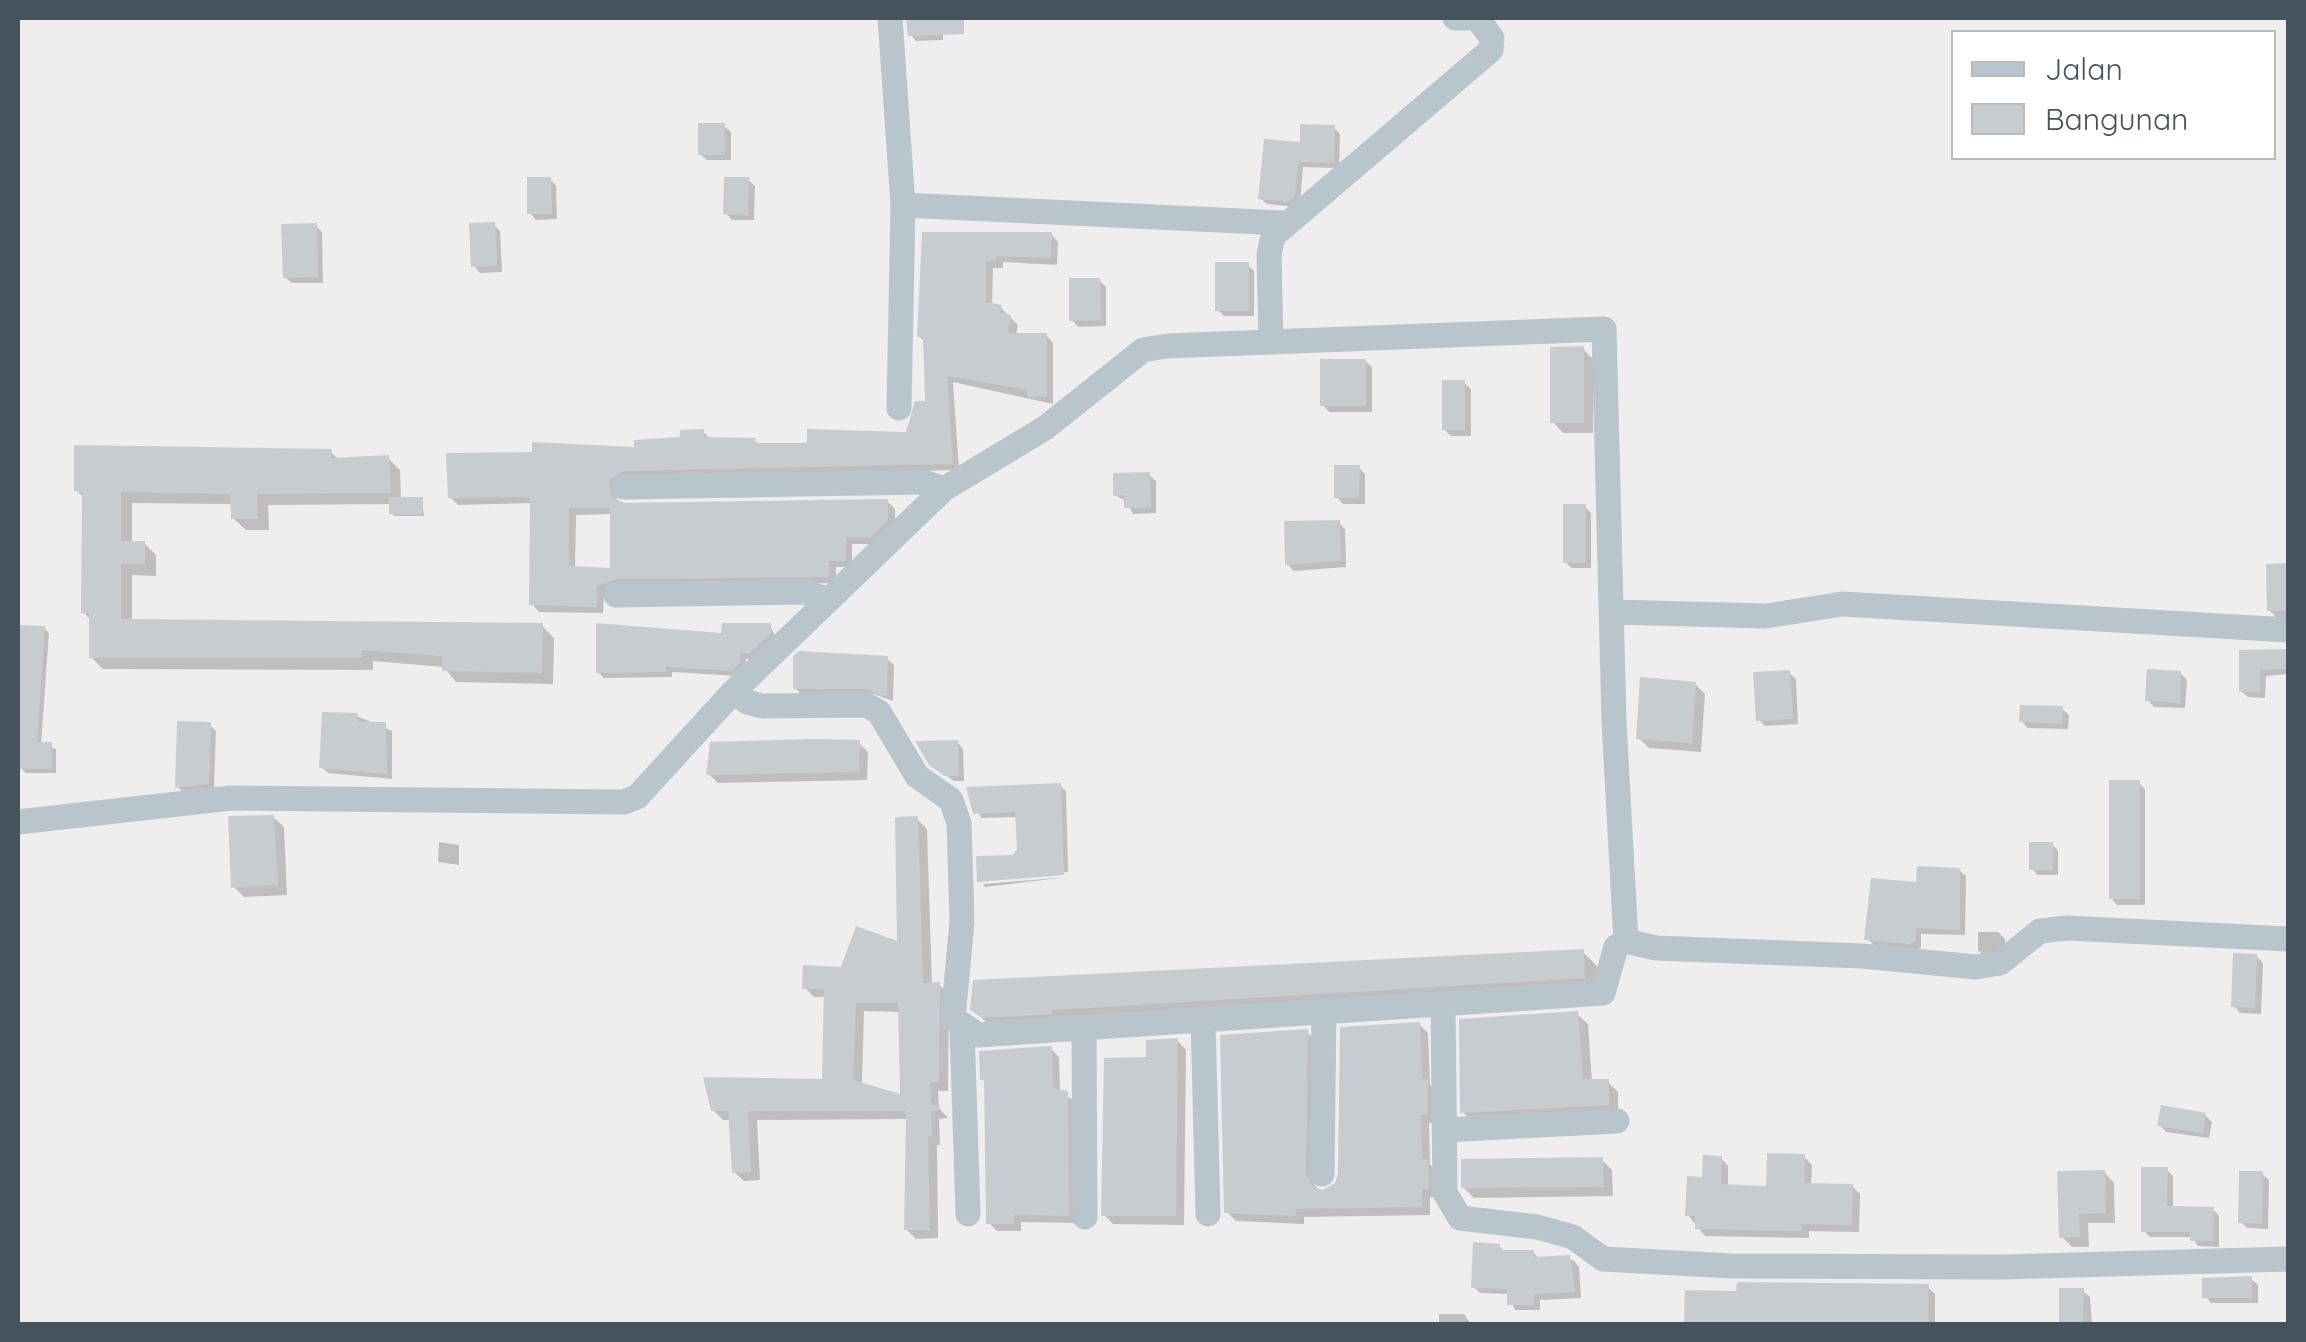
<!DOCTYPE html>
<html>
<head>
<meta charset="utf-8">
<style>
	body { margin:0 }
	#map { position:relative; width:2306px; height:1342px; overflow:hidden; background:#f0edee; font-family:Quicksand,sans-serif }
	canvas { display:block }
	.frame { position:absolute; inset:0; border:20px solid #45545c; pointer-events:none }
	.legend { position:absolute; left:1951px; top:30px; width:325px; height:130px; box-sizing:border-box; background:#fff; border:2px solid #b5bbbe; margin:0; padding:12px 18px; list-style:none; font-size:30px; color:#45545c }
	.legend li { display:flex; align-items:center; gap:20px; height:50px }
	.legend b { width:50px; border:2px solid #b5bbbe }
</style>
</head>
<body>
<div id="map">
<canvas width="2306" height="1342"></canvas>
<div class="frame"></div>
<ul class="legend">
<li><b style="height:12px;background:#b8c5cc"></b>Jalan</li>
<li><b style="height:28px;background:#c7ccd1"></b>Bangunan</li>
</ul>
</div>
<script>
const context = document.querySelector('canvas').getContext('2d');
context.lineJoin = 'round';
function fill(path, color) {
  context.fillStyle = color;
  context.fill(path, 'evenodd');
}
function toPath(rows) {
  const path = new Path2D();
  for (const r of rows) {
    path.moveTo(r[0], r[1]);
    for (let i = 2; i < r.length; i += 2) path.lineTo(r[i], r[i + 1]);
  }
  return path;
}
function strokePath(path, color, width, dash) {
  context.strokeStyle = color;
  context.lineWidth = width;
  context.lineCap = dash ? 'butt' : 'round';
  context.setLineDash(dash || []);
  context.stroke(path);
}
fill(toPath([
	[907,18,943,18,943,40,916,41,910,34],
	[724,126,731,132,731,160,707,160,700,154],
	[1334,128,1340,134,1339,168,1303,167,1300,203,1295,207,1267,204,1260,198,1302,145],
	[550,179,556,186,557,219,536,220,530,213],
	[748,180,755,186,754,220,732,220,726,213],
	[494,225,500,231,502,272,480,273,474,266],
	[316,226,322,232,323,283,292,283,285,277],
	[925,234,1051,234,1058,242,1057,265,1003,262,1003,268,993,268,992,306,1000,307,1018,325,1016,335,1046,335,1053,343,1053,404,953,382,959,470,632,477,616,488,617,502,624,506,887,501,895,509,895,528,878,544,852,544,852,567,836,567,836,583,624,585,604,593,603,613,539,612,532,604,532,503,458,505,450,497,703,432,711,439,754,440,760,446,908,435,927,404,925,342,919,336],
	[612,514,613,570,575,569,576,515],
	[1248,265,1254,271,1254,316,1224,316,1218,310],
	[1099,280,1106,287,1106,326,1078,327,1072,320],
	[1583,349,1593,359,1593,433,1563,433,1553,422],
	[1365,361,1372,367,1372,412,1329,412,1323,405],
	[1464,383,1471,389,1471,436,1451,436,1444,429],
	[330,451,339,460,388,458,400,470,401,499,422,499,424,516,394,516,391,504,268,505,269,530,246,530,233,518,233,504,132,503,132,543,144,543,156,555,156,576,132,575,132,622,542,626,554,638,553,684,456,682,444,667,373,661,373,670,103,669,91,657,91,620,83,612,84,498,76,490],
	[1359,468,1365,474,1365,504,1343,504,1337,497],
	[1149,475,1156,481,1156,513,1133,514,1126,501,1115,495],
	[1585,507,1591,513,1591,568,1572,568,1565,562],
	[1339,523,1345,529,1346,567,1294,571,1287,564],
	[2268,566,2288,566,2288,620,2279,620,2269,610],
	[770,625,777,640,757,659,746,659,745,670,739,676,672,672,672,677,604,678,598,672],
	[20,628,44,628,49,633,41,744,56,749,56,773,26,773,21,768],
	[2288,651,2288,674,2266,676,2265,698,2248,697,2241,691,2242,653],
	[887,659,894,665,893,701,874,694,802,695,795,688],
	[1789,673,1796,679,1798,724,1765,726,1759,720],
	[2180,673,2187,680,2185,708,2154,707,2148,700],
	[1695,684,1705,694,1701,752,1649,748,1639,738],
	[2062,709,2069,715,2068,729,2028,728,2022,722],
	[357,716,392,731,392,779,328,773,322,767],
	[210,725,216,731,214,790,184,793,178,787],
	[957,742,963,749,964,781,954,781,939,771],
	[859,743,868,752,867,780,718,783,709,774,711,744],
	[2139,783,2145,789,2145,905,2117,905,2111,898],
	[1060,786,1066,791,1068,872,981,879,981,883,979,858,1014,857,1019,850,1018,817,981,818,969,789],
	[273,817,284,827,287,895,244,897,233,886],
	[917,819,927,829,932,985,939,985,949,994,948,1091,938,1091,939,1108,948,1118,939,1119,940,1145,937,1145,938,1238,916,1239,906,1229,909,1119,757,1120,760,1180,744,1181,734,1172,731,1120,723,1120,713,1110,825,1082,826,997,814,997,805,988,900,944],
	[864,1011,900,1012,903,1097,862,1085],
	[439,842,459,845,459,865,438,862],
	[2052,844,2058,851,2058,875,2038,875,2031,868],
	[1959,870,1966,876,1965,935,1921,934,1921,948,1916,950,1874,945,1867,939,1918,885],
	[1068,877,985,887,983,884],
	[1978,932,1998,932,2005,939,2005,949,1984,956,1978,950],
	[1583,952,1597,966,1598,991,987,1023,973,1009],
	[2256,956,2263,963,2261,1014,2240,1013,2234,1006],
	[1577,1014,1588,1024,1592,1082,1608,1082,1618,1092,1618,1114,1473,1122,1463,1112],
	[1419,1024,1428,1033,1430,1085,1436,1091,1436,1123,1429,1123,1430,1164,1436,1171,1437,1197,1430,1197,1430,1215,1304,1217,1304,1224,1236,1221,1227,1212,1307,1032,1316,1041,1314,1185,1323,1193,1337,1185],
	[1177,1040,1186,1050,1184,1225,1113,1224,1104,1215,1149,1059],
	[1051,1049,1059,1057,1060,1092,1075,1101,1076,1223,1021,1222,1021,1231,997,1231,989,1223,986,1083,982,1079],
	[2205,1115,2212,1122,2209,1138,2166,1132,2160,1125],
	[1804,1157,1812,1165,1811,1186,1852,1186,1860,1194,1859,1232,1809,1231,1809,1238,1705,1236,1688,1215,1704,1179,1721,1158,1728,1166,1728,1187,1768,1189],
	[1602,1160,1612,1170,1613,1196,1474,1198,1464,1188],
	[2167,1170,2173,1176,2173,1209,2213,1209,2219,1216,2219,1247,2198,1246,2192,1237,2150,1237,2144,1231],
	[2104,1172,2114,1183,2115,1223,2088,1223,2089,1247,2072,1247,2062,1237],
	[2262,1174,2269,1180,2268,1229,2247,1228,2241,1222],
	[1499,1246,1505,1252,1533,1252,1540,1260,1573,1260,1579,1267,1581,1298,1540,1300,1540,1310,1515,1310,1509,1294,1480,1293,1474,1287],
	[2251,1279,2258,1285,2258,1303,2211,1303,2205,1296],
	[1928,1287,1935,1294,1935,1324,1687,1324,1688,1292],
	[2062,1291,2083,1291,2090,1297,2092,1324,2061,1324],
	[1439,1314,1464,1314,1471,1324,1439,1324]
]), '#0003');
fill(toPath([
	[906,18,964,18,964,34,908,36],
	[698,123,725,123,725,155,698,155],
	[1300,124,1335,125,1334,163,1298,162,1295,196,1288,202,1258,199,1264,139,1300,142],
	[527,177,551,177,552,214,527,214],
	[724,177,749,177,748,215,723,214],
	[495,222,497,266,471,267,469,223],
	[317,223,318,277,283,278,281,224],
	[922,232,1052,232,1051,258,996,256,996,261,986,261,986,302,1002,305,1000,313,1011,315,1008,333,1047,333,1047,397,1027,397,1027,390,947,376,953,464,624,471,609,480,611,496,624,503,888,499,888,520,870,538,846,537,846,561,829,561,829,577,616,579,597,586,597,607,529,605,530,497,448,498,446,453,532,452,532,442,634,447,634,440,680,437,680,430,704,429,704,437,756,438,755,443,807,443,807,429,906,432,915,401,925,401,923,337,917,337],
	[569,508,610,508,610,568,569,566],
	[1215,262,1249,262,1249,311,1215,311],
	[1069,278,1100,278,1101,320,1069,321],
	[1584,346,1584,423,1550,423,1550,347],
	[1320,359,1366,359,1366,406,1320,406],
	[1442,380,1465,380,1465,430,1442,430],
	[74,445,332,449,331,458,389,455,391,493,257,494,258,519,231,519,230,494,121,492,121,541,145,541,145,564,121,564,121,619,543,623,542,673,442,671,442,656,362,650,362,658,89,658,89,613,81,613,82,492,74,491],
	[1334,465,1360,465,1359,498,1334,498],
	[1150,472,1151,508,1124,508,1124,495,1113,496,1113,473],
	[389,497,423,497,422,515,389,514],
	[1563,504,1586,504,1586,563,1563,563],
	[1340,520,1341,561,1285,565,1284,521],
	[2288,563,2288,611,2267,611,2266,564],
	[596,623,721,633,722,623,771,623,771,633,750,653,740,653,740,663,732,671,666,667,666,672,596,673],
	[18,625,45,626,37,742,52,742,52,769,19,769],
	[2288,649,2288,669,2260,670,2260,692,2239,692,2239,650],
	[799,651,888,656,887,697,866,689,793,689,793,656],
	[2147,669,2181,671,2180,703,2145,701],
	[1790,670,1793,719,1756,721,1753,672],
	[1640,677,1696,682,1692,743,1636,739],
	[2020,705,2063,706,2062,724,2019,722],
	[322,712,358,713,358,722,386,722,387,774,319,768],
	[177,721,211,722,209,784,175,788],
	[813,739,860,740,859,772,706,775,710,742],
	[958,740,959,776,945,776,929,765,915,741],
	[2109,780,2140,780,2140,899,2109,899],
	[1061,783,1064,875,977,882,976,856,1013,855,1017,849,1015,812,973,814,966,787],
	[274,815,278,885,231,888,228,816],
	[918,816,923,983,940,982,939,1082,930,1082,931,1103,940,1106,939,1111,931,1111,932,1136,928,1136,930,1230,904,1230,906,1111,748,1111,751,1172,732,1173,728,1111,711,1111,703,1077,822,1079,824,989,802,989,803,965,841,967,856,926,897,941,895,817],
	[856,1003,898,1003,900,1094,853,1080],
	[2029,842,2053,842,2053,870,2029,870],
	[1917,866,1960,868,1960,930,1916,928,1916,941,1909,944,1864,940,1871,878,1916,882],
	[1584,949,1585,978,1052,1010,1052,1014,982,1018,970,1010,973,980],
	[2233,953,2257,954,2255,1008,2231,1007],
	[1578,1011,1583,1079,1609,1079,1609,1105,1460,1113,1459,1019],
	[1420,1022,1422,1079,1428,1079,1428,1115,1421,1115,1422,1159,1428,1159,1429,1189,1422,1189,1422,1207,1296,1209,1296,1216,1224,1213,1220,1035,1308,1029,1306,1174,1313,1187,1323,1190,1335,1183,1338,1174,1340,1027],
	[1178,1038,1176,1216,1101,1216,1104,1058,1146,1057,1146,1040],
	[1052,1046,1053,1088,1068,1091,1069,1216,1014,1215,1014,1224,986,1224,984,1080,980,1080,979,1051],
	[2161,1105,2206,1113,2203,1133,2157,1126],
	[1767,1153,1805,1154,1804,1183,1853,1184,1852,1225,1802,1224,1802,1231,1695,1229,1695,1216,1685,1216,1687,1176,1702,1177,1703,1155,1722,1156,1721,1184,1766,1186],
	[1603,1157,1604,1187,1461,1188,1461,1159],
	[2141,1167,2168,1167,2167,1206,2214,1207,2213,1241,2190,1241,2190,1232,2141,1232],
	[2105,1170,2106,1213,2079,1214,2080,1237,2059,1238,2057,1171],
	[2239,1171,2263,1171,2262,1224,2238,1223],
	[1473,1242,1500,1244,1500,1250,1534,1250,1534,1257,1570,1255,1575,1292,1534,1294,1534,1305,1507,1305,1507,1289,1471,1288],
	[2252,1276,2252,1298,2202,1298,2202,1278],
	[1737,1282,1929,1284,1928,1324,1684,1324,1685,1290,1736,1291],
	[2059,1288,2084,1288,2083,1324,2059,1324]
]), '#c7ccd1');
strokePath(toPath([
	[890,18,903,205,899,408],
	[903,205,1282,223],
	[1271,341,1269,255,1273,236,1491,50,1492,38,1477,18,1455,18],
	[624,487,924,482,944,489],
	[616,595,804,592,827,599],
	[1612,612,1766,616,1842,604,2288,630],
	[734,691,747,702,762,706,866,705,879,712,917,776,951,800,959,823,962,922,953,1018,978,1035,1603,993,1616,947,1626,941],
	[18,822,231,798,624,802,637,797,734,691,944,489,1045,428,1143,350,1167,346,1604,329,1614,722,1626,941,1656,948,1862,956,1976,967,2000,963,2040,931,2067,928,2288,939],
	[1443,1004,1445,1193,1460,1218,1537,1227,1573,1237,1603,1259,1732,1266,2003,1267,2288,1259],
	[1203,1020,1208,1214],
	[962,1028,968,1214],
	[1084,1029,1085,1217],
	[1444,1130,1617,1121],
	[1322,1174,1324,1010]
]), '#b8c5cc', 25);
</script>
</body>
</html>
